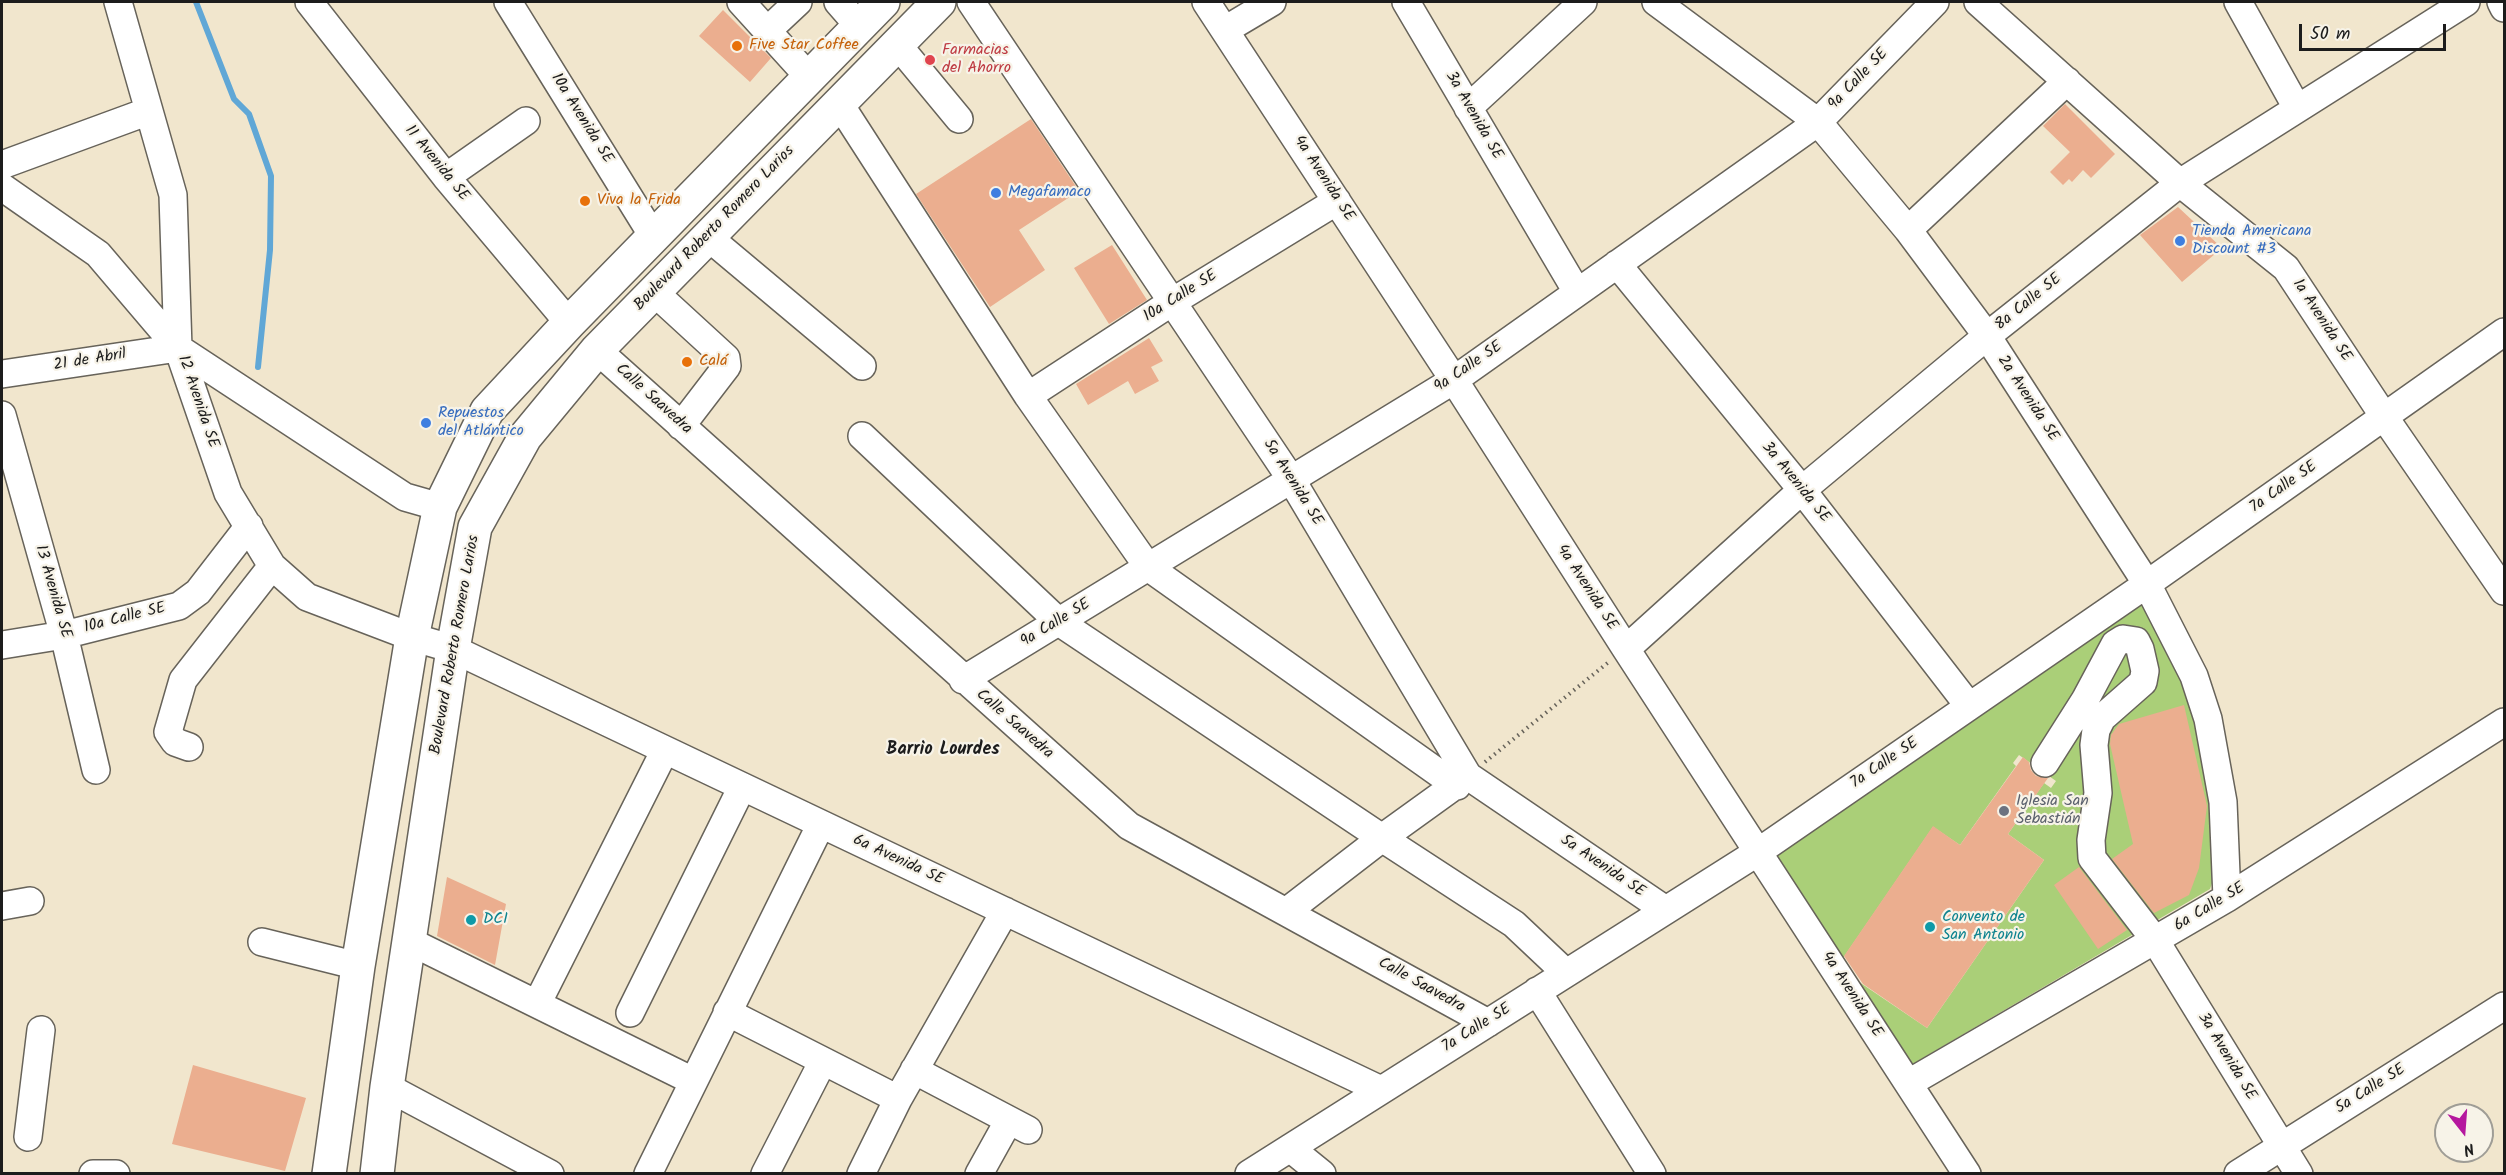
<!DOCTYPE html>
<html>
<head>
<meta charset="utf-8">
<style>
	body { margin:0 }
	#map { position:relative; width:2506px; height:1175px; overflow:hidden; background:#f1e6cd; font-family:Kalam,sans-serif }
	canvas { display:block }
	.frame { position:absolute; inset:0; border:3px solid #1c1c1c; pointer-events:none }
	.north { position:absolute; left:2434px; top:1103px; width:60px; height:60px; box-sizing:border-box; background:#f7f3e8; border:2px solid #9f9d96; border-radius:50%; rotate:163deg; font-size:16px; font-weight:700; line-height:24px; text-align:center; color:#1c1c1c }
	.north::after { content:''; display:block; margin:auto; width:21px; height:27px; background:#b5179e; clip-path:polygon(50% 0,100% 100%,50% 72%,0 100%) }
	.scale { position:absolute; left:2299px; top:24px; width:147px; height:27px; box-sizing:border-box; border:3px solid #1c1c1c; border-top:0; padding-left:8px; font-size:18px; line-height:21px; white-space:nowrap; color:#1c1c1c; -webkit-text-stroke:4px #f7f3e8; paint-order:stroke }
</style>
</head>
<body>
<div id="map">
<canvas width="2506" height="1175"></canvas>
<div class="frame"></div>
<div class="north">N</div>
<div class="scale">50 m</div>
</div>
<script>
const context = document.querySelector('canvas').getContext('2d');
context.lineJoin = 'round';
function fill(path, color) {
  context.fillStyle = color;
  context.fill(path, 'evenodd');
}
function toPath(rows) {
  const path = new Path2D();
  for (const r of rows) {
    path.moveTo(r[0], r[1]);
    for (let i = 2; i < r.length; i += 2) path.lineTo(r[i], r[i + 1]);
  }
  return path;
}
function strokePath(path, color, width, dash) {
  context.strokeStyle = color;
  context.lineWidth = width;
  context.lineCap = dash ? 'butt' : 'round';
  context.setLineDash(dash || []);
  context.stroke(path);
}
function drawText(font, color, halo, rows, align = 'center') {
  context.font = font + ' Kalam,sans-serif';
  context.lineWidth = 4.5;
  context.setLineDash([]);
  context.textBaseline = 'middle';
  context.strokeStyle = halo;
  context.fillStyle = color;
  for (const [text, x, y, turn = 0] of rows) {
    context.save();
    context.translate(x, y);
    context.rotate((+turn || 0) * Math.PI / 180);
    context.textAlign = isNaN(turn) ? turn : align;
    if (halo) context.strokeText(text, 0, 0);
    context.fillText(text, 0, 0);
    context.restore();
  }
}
fill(toPath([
	[2139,594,2180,670,2197,716,2212,785,2215,875,2210,889,1911,1065,1837,967,1927,1028,2044,860,2008,834,2044,783,2051,788,2056,781,2019,755,2013,763,2016,766,1960,845,1933,827,1837,967,1766,853]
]), '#aacf78');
strokePath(toPath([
	[196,2,234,99,249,114,271,176,270,250,258,367]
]), '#60a7d6', 6);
fill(toPath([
	[723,10,771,58,750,82,699,36],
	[2065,104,2115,154,2091,178,2083,170,2072,182,2069,179,2063,185,2050,172,2070,152,2043,126],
	[1031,119,1079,191,1019,230,1045,270,990,307,916,194],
	[2178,207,2222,248,2182,282,2140,235],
	[1112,245,1147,300,1109,324,1074,268],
	[1149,338,1163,361,1151,367,1159,381,1135,394,1128,381,1088,405,1076,384],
	[2184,705,2207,806,2199,868,2189,895,2154,913,2112,859,2133,844,2110,744,2111,735,2119,724],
	[2023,757,2029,762,2031,770,2036,776,2048,778,2008,834,2044,860,1927,1028,1863,984,1844,956,1933,826,1960,845],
	[2079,867,2127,930,2098,949,2054,885],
	[447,877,506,904,495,965,437,936],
	[193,1065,306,1098,285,1171,172,1144]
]), '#ebae8f');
const minor = toPath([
	[118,2,173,195,178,348,228,493,272,566,307,597,412,637,453,649,1381,1090],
	[309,2,446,177,569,323],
	[508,2,653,236],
	[741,2,809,77],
	[838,2,859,26],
	[971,2,1291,479,1468,776,1664,909],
	[1206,2,1454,380,1626,649,1967,1174],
	[1406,2,1577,292],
	[1656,2,1818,122,1908,230,1987,336,2147,584,2194,676,2208,719,2223,802,2227,898],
	[1978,2,2180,183,2286,268,2385,418,2504,591],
	[2238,2,2297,108],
	[2501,2,2504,8],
	[1225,30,1272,2],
	[767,31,798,2],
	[897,44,959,119],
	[839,103,1028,396,1148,567,1457,786],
	[1468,108,1583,2],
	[2,165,149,111],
	[446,177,526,121],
	[2,187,98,254,178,348,405,497,440,507],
	[1908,230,2067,81],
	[708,237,862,366],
	[1617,264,1802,490,1969,706],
	[654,292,726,358,727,366,681,426],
	[597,350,1129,826,1488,1023],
	[2,374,178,348],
	[1028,396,1172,302,1337,201],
	[2,415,64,635,96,770],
	[862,436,1059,622,1382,838,1514,924,1566,973],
	[2,645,64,635,179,606,198,592,249,526],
	[1626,649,1802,490,1987,336,2180,183,2466,2],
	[963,680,1454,380,1818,122,1935,2],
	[189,747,175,742,168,732,183,680,272,566],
	[2045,763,2085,700,2115,644,2123,639,2136,641,2140,649,2145,671,2143,682,2102,718,2096,730,2094,745,2098,793,2091,840,2092,858,2155,940,2299,1174],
	[2,906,30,901],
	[1286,912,1382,838,1468,776],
	[409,941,693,1081],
	[262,942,358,966],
	[1537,991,1652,1174],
	[537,1004,665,750],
	[727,1012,898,1099],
	[630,1013,742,787],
	[914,1070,1028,1130],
	[1909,1083,2227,898,2504,722],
	[387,1087,550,1174],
	[28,1137,41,1030],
	[1290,1148,1322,1174],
	[93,1174,116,1174],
	[648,1174,821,824],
	[765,1174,823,1061],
	[861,1174,898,1099,1005,911],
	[979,1174,1009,1120],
	[1249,1174,1758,852,2147,584,2504,332],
	[2238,1174,2504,1006]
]);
const major = toPath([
	[329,1174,358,966,412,637,440,507,487,411,569,323,883,2],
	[377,1174,387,1087,453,649,475,527,525,437,597,350,939,2]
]);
strokePath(minor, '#67635a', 30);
strokePath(major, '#67635a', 36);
strokePath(toPath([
	[1485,762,1610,661]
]), '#67635a', 4, [1.5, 4.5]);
strokePath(minor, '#fff', 27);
strokePath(major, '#fff', 33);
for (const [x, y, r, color] of [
	[737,46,6,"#e8710a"],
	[930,60,6,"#e0444e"],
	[996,193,6,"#3f7fe0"],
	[585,201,6,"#e8710a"],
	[2180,241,6,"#3f7fe0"],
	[687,362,6,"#e8710a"],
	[426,423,6,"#3f7fe0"],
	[2004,811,6,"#6b7280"],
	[471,920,6,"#0f9aa8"],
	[1930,927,6,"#0f9aa8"]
]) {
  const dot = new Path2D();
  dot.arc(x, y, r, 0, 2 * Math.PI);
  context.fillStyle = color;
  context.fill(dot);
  strokePath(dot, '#f7f3e8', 2);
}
drawText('16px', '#c56008', '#f7f3e8', [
	["Five Star Coffee",749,46],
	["Viva la Frida",597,201],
	["Calá",699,362]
], 'left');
drawText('16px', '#be3a42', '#f7f3e8', [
	["Farmacias",942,51],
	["del Ahorro",942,69]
], 'left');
drawText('16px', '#1c1c1c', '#f7f3e8', [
	["9a Calle SE",1859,80,-46],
	["3a Avenida SE",1473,116,60],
	["10a Avenida SE",581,119,58],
	["11 Avenida SE",436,164,51],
	["4a Avenida SE",1323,179,57],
	["Boulevard Roberto Romero Larios",715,229,-46],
	["10a Calle SE",1181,297,-32],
	["8a Calle SE",2029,303,-39],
	["1a Avenida SE",2321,321,57],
	["21 de Abril",90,361,-9],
	["9a Calle SE",1469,368,-34],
	["2a Avenida SE",2027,399,57],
	["Calle Saavedra",653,400,42],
	["12 Avenida SE",197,402,71],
	["5a Avenida SE",1292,483,58],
	["3a Avenida SE",1795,483,51],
	["7a Calle SE",2284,488,-35],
	["4a Avenida SE",1586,588,57],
	["13 Avenida SE",52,592,74],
	["10a Calle SE",125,619,-14],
	["9a Calle SE",1056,624,-31],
	["Boulevard Roberto Romero Larios",456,645,-80],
	["Calle Saavedra",1014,725,41],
	["7a Calle SE",1885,764,-34],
	["6a Avenida SE",898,861,25],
	["5a Avenida SE",1602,867,34],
	["6a Calle SE",2210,908,-31],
	["Calle Saavedra",1421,986,29],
	["4a Avenida SE",1851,995,57],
	["7a Calle SE",1477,1029,-32],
	["3a Avenida SE",2226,1057,59],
	["5a Calle SE",2371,1090,-32]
]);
drawText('16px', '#366cbe', '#f7f3e8', [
	["Megafamaco",1008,193],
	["Tienda Americana",2192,232],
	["Discount #3",2192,250],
	["Repuestos",438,414],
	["del Atlántico",438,432]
], 'left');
drawText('16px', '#5b616d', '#f7f3e8', [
	["Iglesia San",2016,802],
	["Sebastián",2016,820]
], 'left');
drawText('16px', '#0d838f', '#f7f3e8', [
	["Convento de",1942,918],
	["San Antonio",1942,936],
	["DCI",483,920]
], 'left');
drawText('bold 18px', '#1c1c1c', '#f7f3e8', [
	["Barrio Lourdes",943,751]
]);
</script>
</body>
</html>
